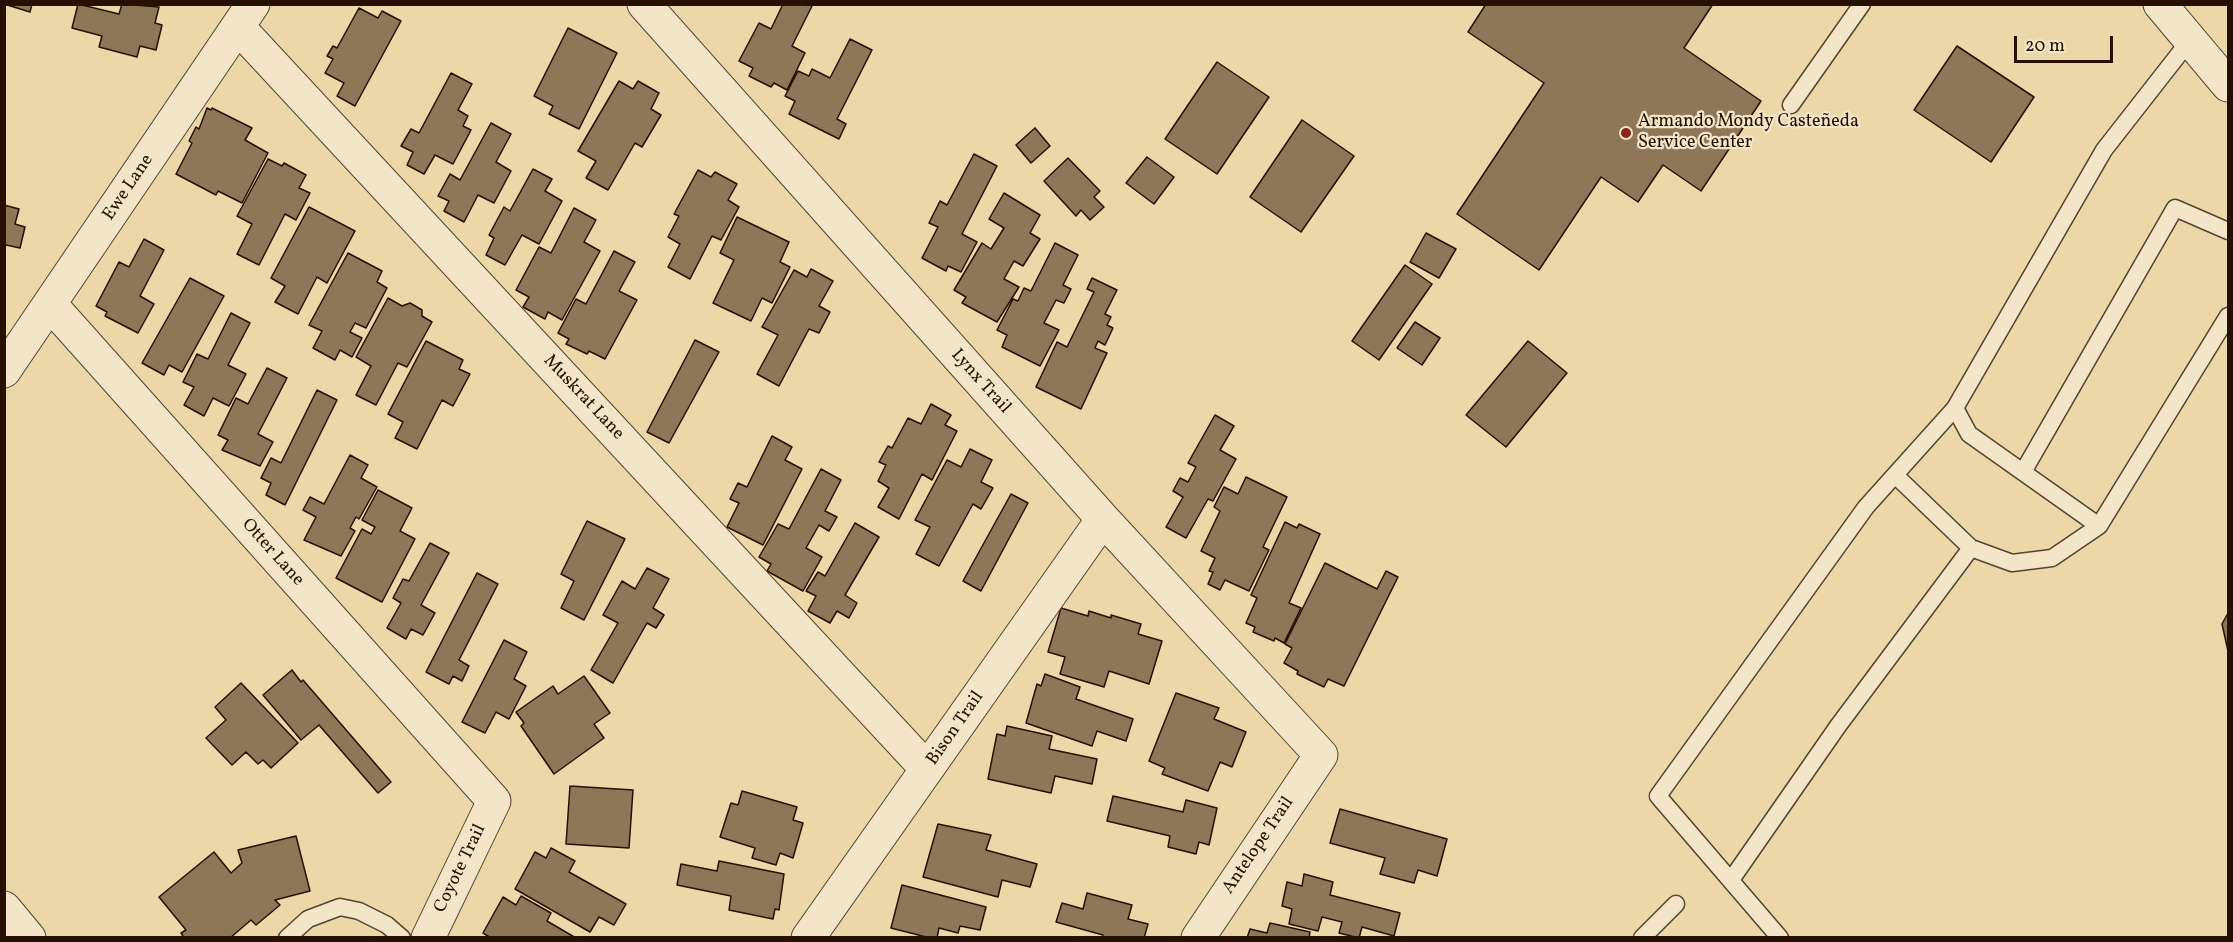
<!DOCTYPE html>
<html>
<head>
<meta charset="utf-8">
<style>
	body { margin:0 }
	#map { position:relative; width:2233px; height:942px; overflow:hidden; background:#ecd7a9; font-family:Vollkorn,serif }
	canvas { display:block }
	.frame { position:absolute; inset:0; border:6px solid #261001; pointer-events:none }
	.scale { position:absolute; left:2014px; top:36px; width:99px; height:27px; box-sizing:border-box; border:3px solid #261001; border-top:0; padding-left:8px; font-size:18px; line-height:21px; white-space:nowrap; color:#261001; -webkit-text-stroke:4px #f3e5c7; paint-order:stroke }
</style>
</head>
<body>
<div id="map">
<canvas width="2233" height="942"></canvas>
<div class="frame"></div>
<div class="scale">20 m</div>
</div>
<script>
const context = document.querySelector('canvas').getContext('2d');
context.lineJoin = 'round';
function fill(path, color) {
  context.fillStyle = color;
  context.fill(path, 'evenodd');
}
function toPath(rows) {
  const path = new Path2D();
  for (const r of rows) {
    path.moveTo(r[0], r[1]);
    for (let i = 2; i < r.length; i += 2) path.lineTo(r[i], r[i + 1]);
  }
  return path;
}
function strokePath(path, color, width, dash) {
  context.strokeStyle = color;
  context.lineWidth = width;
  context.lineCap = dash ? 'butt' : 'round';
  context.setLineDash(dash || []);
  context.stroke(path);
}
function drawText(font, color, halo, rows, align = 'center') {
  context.font = font + ' Vollkorn,serif';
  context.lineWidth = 4.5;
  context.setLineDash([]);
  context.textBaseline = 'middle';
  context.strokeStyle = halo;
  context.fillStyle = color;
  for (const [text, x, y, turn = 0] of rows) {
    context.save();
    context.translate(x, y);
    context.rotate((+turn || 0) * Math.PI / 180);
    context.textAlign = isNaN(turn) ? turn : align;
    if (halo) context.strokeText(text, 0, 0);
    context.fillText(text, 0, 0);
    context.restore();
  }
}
const building = toPath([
	[4,4,32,4,30,12,4,4],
	[78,4,119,14,122,4,159,7,155,23,162,25,156,50,140,46,137,57,99,47,102,36,72,28,78,4],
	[783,4,813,4,792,46,805,53,787,90,774,83,771,87,749,76,753,68,739,61,759,23,771,29,783,4],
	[1486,4,1713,4,1684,48,1761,101,1701,191,1663,165,1638,202,1601,177,1539,270,1457,214,1544,83,1468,32,1486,4],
	[359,8,378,18,382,11,401,21,355,106,337,96,344,83,325,73,333,59,327,56,333,46,337,48,359,8],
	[568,28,617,53,579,129,549,114,553,106,534,96,568,28],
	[850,39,872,50,837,119,846,124,839,139,789,114,795,101,785,96,798,71,809,76,812,69,830,78,850,39],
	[1957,46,2034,97,1991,162,1914,110,1957,46],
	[1217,62,1269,97,1217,174,1165,139,1217,62],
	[451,73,472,84,458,110,468,116,463,126,471,130,453,164,435,155,424,174,407,165,413,152,401,146,411,129,419,133,451,73],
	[619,81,633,89,638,81,659,93,651,109,661,115,642,147,635,143,608,190,586,178,596,161,578,151,619,81],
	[207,108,211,110,212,108,252,128,245,140,268,153,242,203,218,191,216,195,176,174,192,143,189,141,196,127,199,129,207,108],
	[1302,120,1354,156,1301,232,1250,197,1302,120],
	[491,123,511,134,496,162,511,171,494,203,478,195,464,222,444,211,449,201,438,196,450,174,460,180,491,123],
	[1035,128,1050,146,1031,163,1016,145,1035,128],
	[974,154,997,166,962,234,977,242,961,272,948,266,946,271,922,258,938,227,929,223,940,201,947,205,974,154],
	[1147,157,1174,177,1154,204,1126,183,1147,157],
	[1068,158,1100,191,1094,197,1104,207,1090,220,1081,210,1076,216,1044,181,1068,158],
	[268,159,282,166,284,163,306,175,299,188,310,193,296,220,285,214,259,265,237,254,252,224,237,216,268,159],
	[533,169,552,179,545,191,562,201,539,244,522,235,505,265,486,255,494,238,489,235,504,207,510,211,533,169],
	[698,170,711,177,715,172,737,184,728,200,739,207,721,240,712,236,690,279,668,267,680,244,668,237,679,216,674,214,698,170],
	[1004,193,1040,215,1030,233,1040,239,1023,266,1014,261,1004,279,1019,287,997,322,962,303,966,297,954,290,982,243,991,249,1004,228,989,219,1004,193],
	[4,205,19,209,15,224,25,227,20,248,6,245,4,249,4,205],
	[309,207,355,231,327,283,317,277,298,314,275,302,285,286,271,278,309,207],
	[574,208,596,220,584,242,600,251,562,320,548,312,545,319,523,307,529,297,516,290,539,247,551,253,574,208],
	[737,217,789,242,780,262,790,267,772,303,762,298,751,321,713,303,734,260,720,253,737,217],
	[1426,233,1456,249,1439,278,1410,262,1426,233],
	[144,239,164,250,140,296,154,304,138,333,105,316,107,312,96,306,119,262,129,267,144,239],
	[1055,243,1078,255,1063,285,1071,289,1064,303,1056,300,1044,323,1059,330,1040,366,1002,347,1007,335,997,330,1013,299,1018,301,1024,288,1031,291,1055,243],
	[614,251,635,262,619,291,637,300,605,359,589,351,587,354,566,344,569,339,558,333,576,299,586,304,614,251],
	[348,253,382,271,377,282,387,288,366,328,355,323,350,332,362,338,352,357,340,350,335,360,313,348,322,331,309,325,348,253],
	[1405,265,1432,284,1379,360,1352,341,1405,265],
	[811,269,833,281,819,306,830,312,819,333,809,329,779,386,757,374,778,335,762,327,794,270,807,277,811,269],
	[190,278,224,296,182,372,169,365,164,375,142,363,190,278],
	[1092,278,1117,290,1105,314,1111,317,1107,325,1113,328,1105,345,1098,341,1095,348,1107,353,1081,409,1036,387,1057,342,1067,347,1094,292,1087,289,1092,278],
	[388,298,402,306,410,303,422,310,422,316,432,322,407,367,398,363,376,405,356,395,371,366,356,357,388,298],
	[231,313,250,323,228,365,246,374,229,406,213,398,204,416,184,405,194,387,183,382,197,354,208,359,231,313],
	[1415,322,1440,338,1422,365,1397,348,1415,322],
	[695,340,719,352,669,443,647,432,695,340],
	[426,341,463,360,459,369,470,374,453,406,442,400,417,449,395,438,403,422,388,414,426,341],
	[1528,341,1567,373,1506,447,1466,415,1528,341],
	[267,368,287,378,258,434,273,442,260,466,222,450,228,440,218,435,236,398,248,404,267,368],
	[317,390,337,400,285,505,266,495,271,483,261,478,271,458,281,463,317,390],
	[931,404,951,415,945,425,957,431,932,480,922,474,899,519,878,507,889,488,878,481,886,465,879,462,888,446,892,448,908,418,921,424,931,404],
	[1215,415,1234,426,1220,450,1236,459,1213,501,1208,499,1186,538,1166,527,1183,497,1173,491,1180,478,1188,482,1196,467,1188,463,1215,415],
	[772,436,792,447,785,460,802,469,763,545,727,527,739,503,730,499,738,483,747,487,772,436],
	[970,449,992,460,981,482,993,488,981,509,973,504,939,566,916,554,930,527,915,520,947,460,961,467,970,449],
	[350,455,368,465,361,478,377,487,359,519,356,517,350,528,355,531,341,556,304,540,316,517,303,510,310,497,324,504,350,455],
	[821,469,841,480,825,511,837,517,829,531,819,525,806,548,822,557,803,591,767,571,771,564,759,557,778,524,789,529,821,469],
	[1246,477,1287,497,1263,547,1269,550,1249,591,1225,580,1220,590,1208,584,1213,572,1209,571,1215,558,1201,551,1220,511,1214,507,1224,487,1238,494,1246,477],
	[378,490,412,508,400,531,415,539,382,602,336,578,362,529,371,534,375,527,362,520,378,490],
	[1011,494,1028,503,981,591,963,581,1011,494],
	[587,521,625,539,584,620,561,608,574,581,561,574,587,521],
	[1285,522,1297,528,1299,524,1320,534,1289,603,1301,608,1284,643,1275,638,1274,641,1253,632,1255,627,1246,623,1257,598,1251,595,1285,522],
	[855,523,879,537,845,595,857,603,849,618,837,611,830,623,808,611,816,596,806,591,818,572,825,576,855,523],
	[430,543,449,553,421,605,435,613,423,635,411,629,406,639,387,628,401,603,393,598,403,579,409,581,430,543],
	[1325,563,1377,589,1386,571,1398,577,1344,686,1328,679,1324,687,1297,674,1298,671,1284,663,1292,648,1285,644,1325,563],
	[647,568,669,579,653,608,664,615,656,628,647,623,613,683,591,670,618,623,603,615,622,581,635,589,647,568],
	[477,573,498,584,459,660,469,666,462,681,453,676,449,684,426,672,477,573],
	[1061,608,1088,616,1089,611,1111,618,1111,615,1141,624,1138,634,1162,641,1149,684,1109,671,1104,687,1060,674,1065,657,1048,652,1061,608],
	[2228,613,2228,651,2222,624,2228,613],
	[504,640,527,652,514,679,526,686,509,719,496,712,485,733,462,722,504,640],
	[292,670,301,682,303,680,391,782,378,793,319,725,301,740,263,695,292,670],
	[1045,674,1080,687,1076,699,1133,719,1126,741,1097,731,1092,746,1026,723,1037,684,1041,686,1045,674],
	[584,676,610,713,594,724,604,738,554,774,521,726,524,723,516,712,553,686,558,694,584,676],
	[241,683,298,743,271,768,263,760,258,764,246,752,232,765,206,738,226,720,215,707,241,683],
	[1176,693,1219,708,1214,719,1246,732,1232,767,1220,762,1208,791,1162,774,1165,768,1149,761,1176,693],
	[1007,726,1052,736,1049,749,1097,759,1092,784,1055,776,1051,793,988,779,997,734,1005,736,1007,726],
	[570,786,633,790,629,848,566,844,570,786],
	[742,791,797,807,793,820,803,823,793,858,780,853,776,865,752,858,755,848,720,837,731,803,738,805,742,791],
	[1113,796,1183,812,1186,800,1217,808,1209,845,1199,842,1196,854,1168,847,1170,836,1107,821,1113,796],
	[1340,809,1447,839,1437,876,1418,870,1414,883,1380,874,1385,858,1330,843,1340,809],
	[938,824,991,835,986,850,1037,864,1030,887,1002,880,998,897,923,877,938,824],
	[296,836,310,891,275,900,280,905,256,925,251,920,230,938,184,938,181,933,186,930,159,897,214,852,231,873,242,863,238,850,296,836],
	[551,848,575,861,569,872,626,904,614,925,599,917,590,932,515,889,535,852,546,858,551,848],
	[719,861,784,874,779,910,775,909,773,919,729,910,731,896,677,885,681,864,717,871,719,861],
	[1304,874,1333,882,1330,895,1400,913,1394,936,1362,927,1359,938,1339,933,1342,922,1322,917,1318,931,1289,924,1292,909,1282,906,1287,882,1302,886,1304,874],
	[902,885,986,907,980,930,960,926,958,933,939,928,937,938,930,938,891,928,902,885],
	[1087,893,1132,905,1128,919,1148,924,1144,938,1102,938,1103,935,1056,922,1062,903,1083,909,1087,893],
	[521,896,551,913,547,921,576,938,491,938,483,933,503,897,516,905,521,896],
	[1270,923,1310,932,1309,938,1247,938,1250,929,1267,933,1270,923]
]);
fill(building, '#8d7758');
strokePath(building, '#261001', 1.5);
const lane = toPath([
	[2190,40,2104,150,1955,408,1969,434,2099,526,2228,316],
	[1791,105,1862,4],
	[2023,472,2175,208,2228,231],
	[1971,548,2012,563,2052,558,2099,526],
	[1731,880,1838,726,1971,548,1895,475],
	[287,938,308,919,340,907,359,911,387,925,402,938],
	[1642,938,1676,904],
	[1780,938,1658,796,1866,507,1955,408]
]);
const street = toPath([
	[644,4,1103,519,1321,755,1198,938],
	[2160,4,2228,85],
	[238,27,927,769],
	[50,304,494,801,428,938],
	[4,371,253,4],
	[4,908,29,938],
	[808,938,1103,519]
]);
strokePath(lane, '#58422b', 19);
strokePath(street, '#58422b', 35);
strokePath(lane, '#f3e5c7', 16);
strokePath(street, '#f3e5c7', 33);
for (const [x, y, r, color] of [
	[1626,133,6,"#8f2418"]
]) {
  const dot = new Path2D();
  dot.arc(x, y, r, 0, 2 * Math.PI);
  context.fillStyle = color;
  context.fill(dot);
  strokePath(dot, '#f3e5c7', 2);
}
drawText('18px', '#261001', '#f3e5c7', [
	["Armando Mondy Casteñeda",1638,123],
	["Service Center",1638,144]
], 'left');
drawText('18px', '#261001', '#f3e5c7', [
	["Ewe Lane",129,188,-56],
	["Lynx Trail",980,382,48],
	["Muskrat Lane",583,398,47],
	["Otter Lane",272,553,48],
	["Bison Trail",956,729,-55],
	["Antelope Trail",1259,846,-56],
	["Coyote Trail",461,869,-64]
]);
</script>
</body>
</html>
